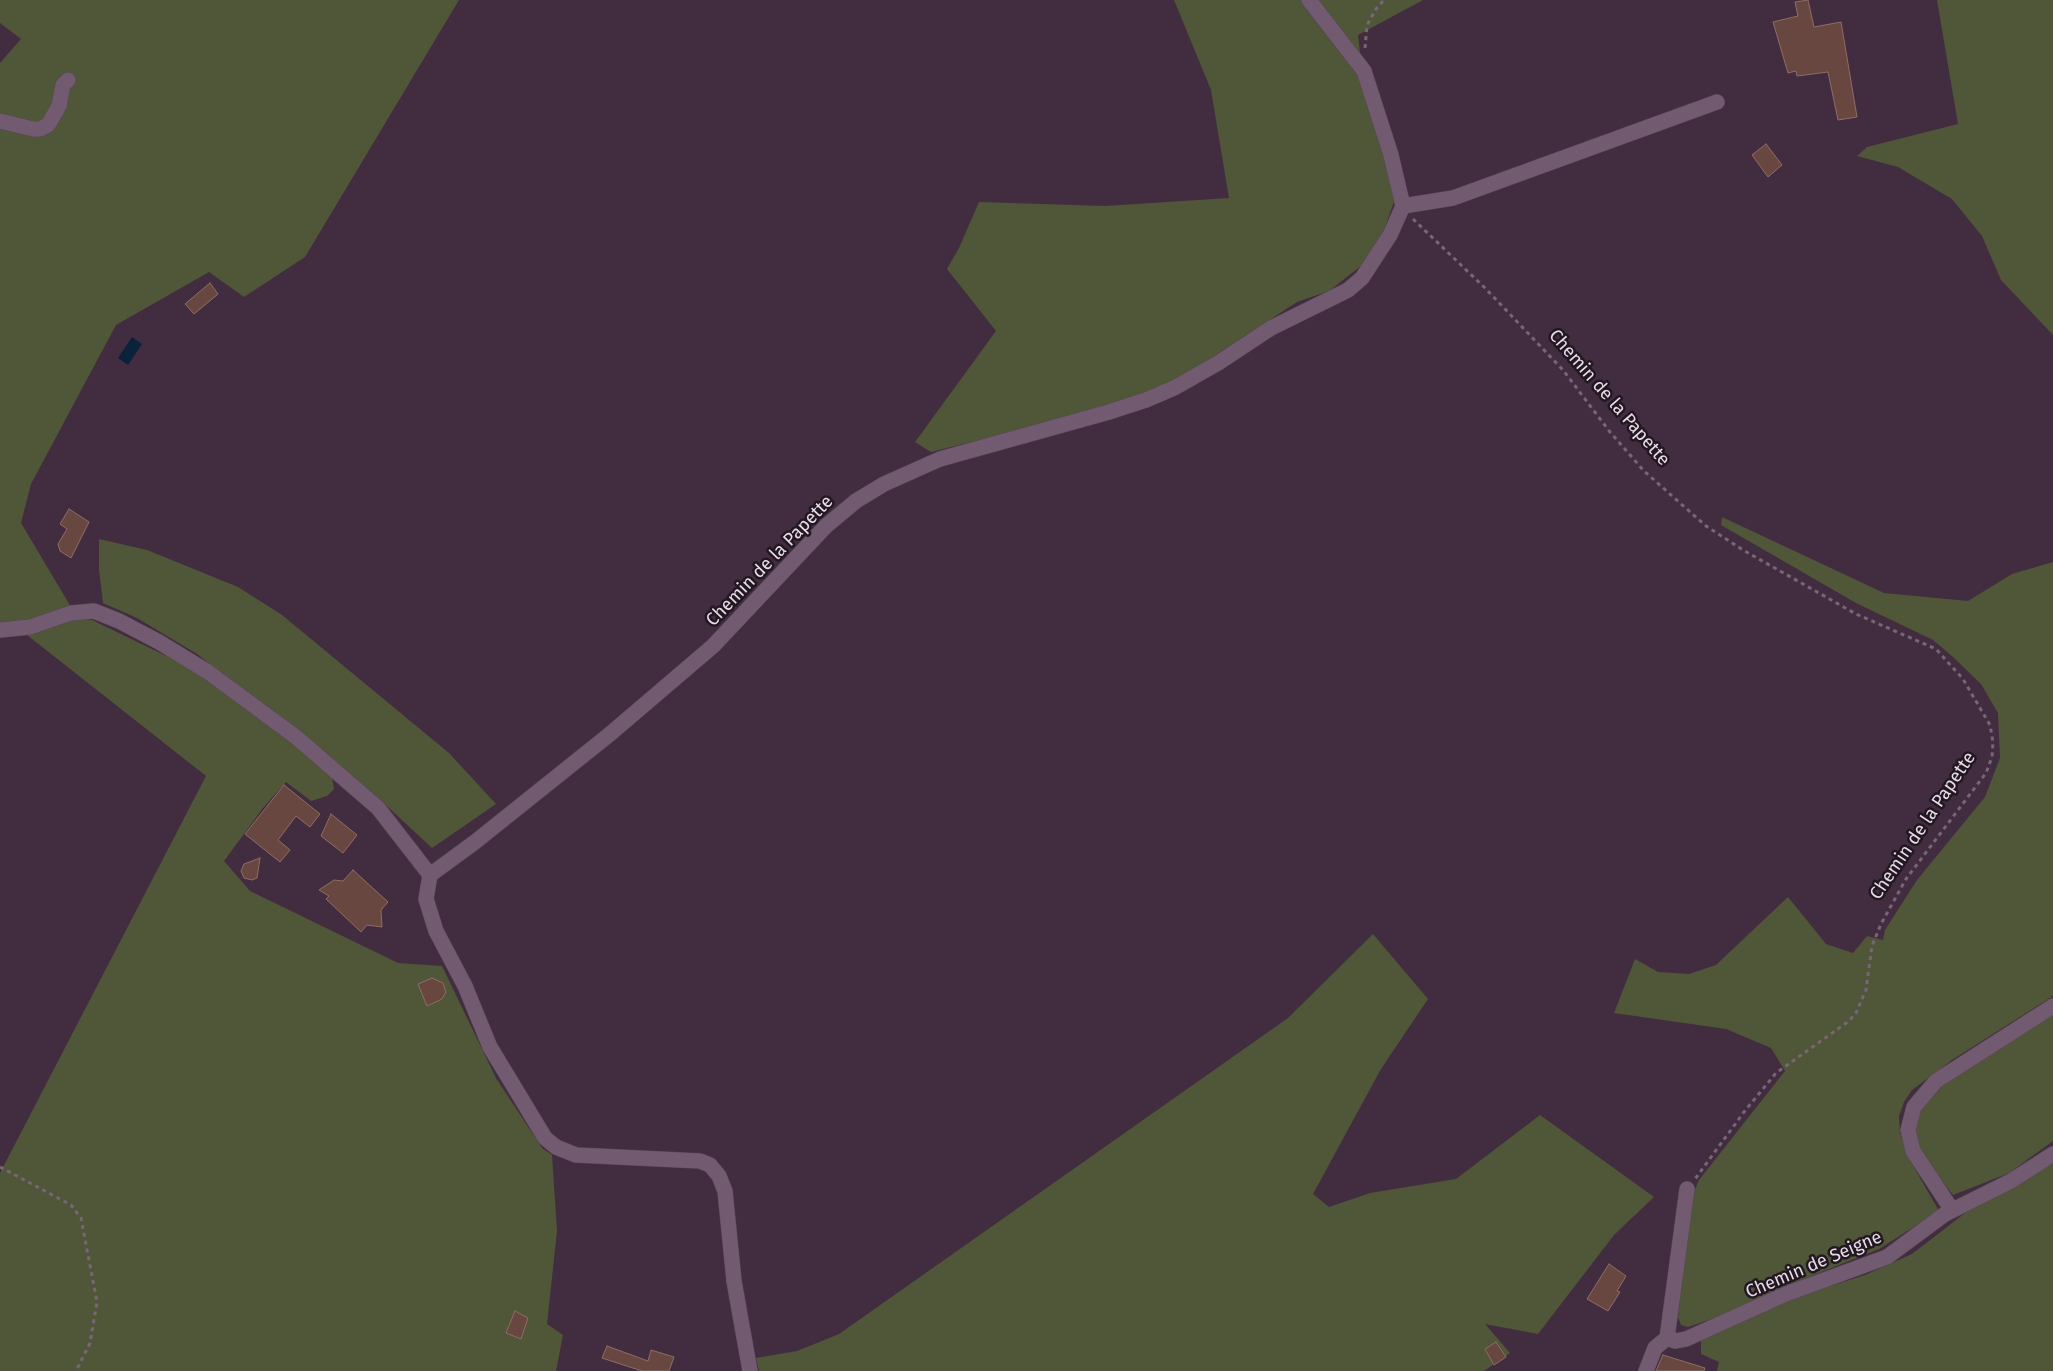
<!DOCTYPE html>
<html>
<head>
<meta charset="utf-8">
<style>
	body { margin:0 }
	canvas { display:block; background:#422c40 }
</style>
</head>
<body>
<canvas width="2053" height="1371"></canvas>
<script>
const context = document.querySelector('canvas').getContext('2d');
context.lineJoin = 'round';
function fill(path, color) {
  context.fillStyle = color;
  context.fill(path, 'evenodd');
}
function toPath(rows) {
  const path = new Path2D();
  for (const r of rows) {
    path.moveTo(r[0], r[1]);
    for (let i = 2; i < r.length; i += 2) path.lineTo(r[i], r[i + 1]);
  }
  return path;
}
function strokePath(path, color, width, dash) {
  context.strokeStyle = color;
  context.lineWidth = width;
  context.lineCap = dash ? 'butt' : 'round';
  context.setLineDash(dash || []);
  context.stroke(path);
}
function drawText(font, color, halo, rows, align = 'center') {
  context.font = font + ' "Fira Sans",sans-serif';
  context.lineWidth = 5;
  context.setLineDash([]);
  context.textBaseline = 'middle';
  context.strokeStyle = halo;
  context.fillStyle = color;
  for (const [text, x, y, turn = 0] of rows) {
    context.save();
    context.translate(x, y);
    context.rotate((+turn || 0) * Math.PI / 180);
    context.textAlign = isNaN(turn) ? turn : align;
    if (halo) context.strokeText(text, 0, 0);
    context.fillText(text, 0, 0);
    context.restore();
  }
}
fill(toPath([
	[0,0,459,0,305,257,244,297,209,272,116,325,31,484,21,523,71,607,36,621,0,624,0,63,21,39,0,23],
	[1174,0,1423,0,1358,35,1365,98,1385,155,1394,202,1382,235,1362,265,1329,291,1297,302,1176,381,1105,409,931,452,915,442,996,331,947,269,959,248,979,202,1105,206,1229,198,1211,90],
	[1937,0,2053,0,2053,335,2001,280,1982,236,1952,199,1898,167,1857,156,1867,147,1958,124],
	[1722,517,1884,593,1968,601,2012,574,2053,562,2053,996,1952,1060,1912,1090,1904,1102,1899,1116,1900,1133,1907,1155,1939,1211,1879,1249,1774,1291,1738,1310,1688,1327,1681,1325,1678,1317,1691,1199,1699,1180,1785,1071,1771,1048,1726,1029,1614,1013,1635,959,1658,972,1689,974,1716,965,1788,897,1826,944,1853,953,1867,936,1883,940,1885,930,1917,880,1985,797,2000,758,1998,713,1981,684,1953,657,1933,640,1856,603,1721,525],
	[99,539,147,550,238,587,282,615,449,753,496,804,432,848,375,795,197,654,137,618,103,603,99,569],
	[76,619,92,620,187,666,331,772,334,789,327,796,311,801,286,782,263,808,224,861,250,891,398,963,442,966,496,1078,542,1148,552,1155,557,1231,547,1324,563,1335,556,1371,0,1371,0,1173,206,776,27,635],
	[1373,934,1428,999,1381,1069,1313,1194,1329,1207,1370,1193,1456,1179,1540,1115,1654,1197,1614,1235,1538,1334,1485,1324,1510,1353,1484,1371,759,1371,756,1358,797,1351,839,1334,1288,1018],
	[2053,1014,2053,1141,2009,1173,1953,1195,1922,1155,1915,1142,1913,1125,1919,1110,1953,1074],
	[2053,1162,2053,1371,1717,1371,1719,1362,1701,1354,1701,1339,1792,1298,1865,1275,1912,1254,1978,1203]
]), '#505638');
fill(toPath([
	[132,337,142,344,128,365,118,358]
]), '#09233b');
const building = toPath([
	[1808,0,1814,27,1841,22,1857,117,1838,120,1828,72,1797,76,1796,71,1788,73,1773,22,1798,16,1795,2,1808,0],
	[1766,144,1782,165,1768,177,1752,155,1766,144],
	[210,283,218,294,194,314,185,304,210,283],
	[69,509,89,522,71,558,60,551,58,544,67,529,60,524,69,509],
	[284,785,320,814,310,827,296,816,278,840,290,850,280,862,245,834,284,785],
	[331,814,357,835,343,853,321,836,331,814],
	[260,858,257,878,252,880,244,878,241,871,244,864,260,858],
	[353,870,388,902,381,910,382,927,367,925,361,932,326,899,329,896,319,890,334,880,343,881,353,870],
	[432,978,443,983,446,992,442,999,427,1006,418,984,432,978],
	[1609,1264,1626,1276,1617,1291,1620,1292,1608,1311,1587,1299,1609,1264],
	[515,1311,528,1318,521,1339,506,1333,515,1311],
	[1496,1342,1506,1357,1494,1365,1485,1349,1496,1342],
	[607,1346,648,1361,651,1350,674,1357,669,1371,642,1371,602,1358,607,1346],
	[1663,1355,1705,1368,1704,1371,1656,1371,1663,1355]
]);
fill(building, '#674740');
strokePath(building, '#8f6d65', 1);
const minor = toPath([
	[0,121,33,129,40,129,48,125,59,106,63,85,68,80],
	[1403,206,1453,198,1717,102],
	[0,630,30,627,71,613,94,611,119,621,159,642,208,672,296,737,378,808,430,875],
	[1952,1210,1913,1151,1908,1130,1914,1107,1936,1081,2053,1006],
	[1667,1338,1675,1341,1686,1339,1786,1294,1887,1257,1945,1214,2011,1181,2053,1154],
	[1667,1338,1687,1189],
	[750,1371,734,1281,725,1191,719,1176,710,1165,700,1161,576,1155,556,1147,545,1138,490,1047,465,986,436,931,426,899,430,875,475,842,610,734,713,646,826,526,856,501,884,484,940,459,1109,412,1146,400,1174,388,1218,363,1271,328,1348,290,1362,278,1390,235,1403,206,1391,155,1364,71,1309,0],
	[1646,1371,1655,1348,1667,1338]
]);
strokePath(minor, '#5a4858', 16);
strokePath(toPath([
	[1365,48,1367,25,1376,9,1384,0],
	[1413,219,1485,288,1563,370,1610,432,1644,471,1706,526,1743,550,1856,614,1936,649,1963,679,1990,725,1993,742,1992,757,1986,773,1906,879,1881,924,1872,946,1866,990,1856,1013,1849,1021,1776,1073,1744,1112,1695,1179],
	[0,1167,71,1205,81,1218,97,1302,90,1343,76,1371]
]), '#786576', 3, [4, 4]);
strokePath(minor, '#725a70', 15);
drawText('18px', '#eadbe8', '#221821', [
	["Chemin de la Papette",1609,398,49],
	["Chemin de la Papette",770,561,-46],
	["Chemin de la Papette",1923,826,-56],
	["Chemin de Seigne",1814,1265,-23]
]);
</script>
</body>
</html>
